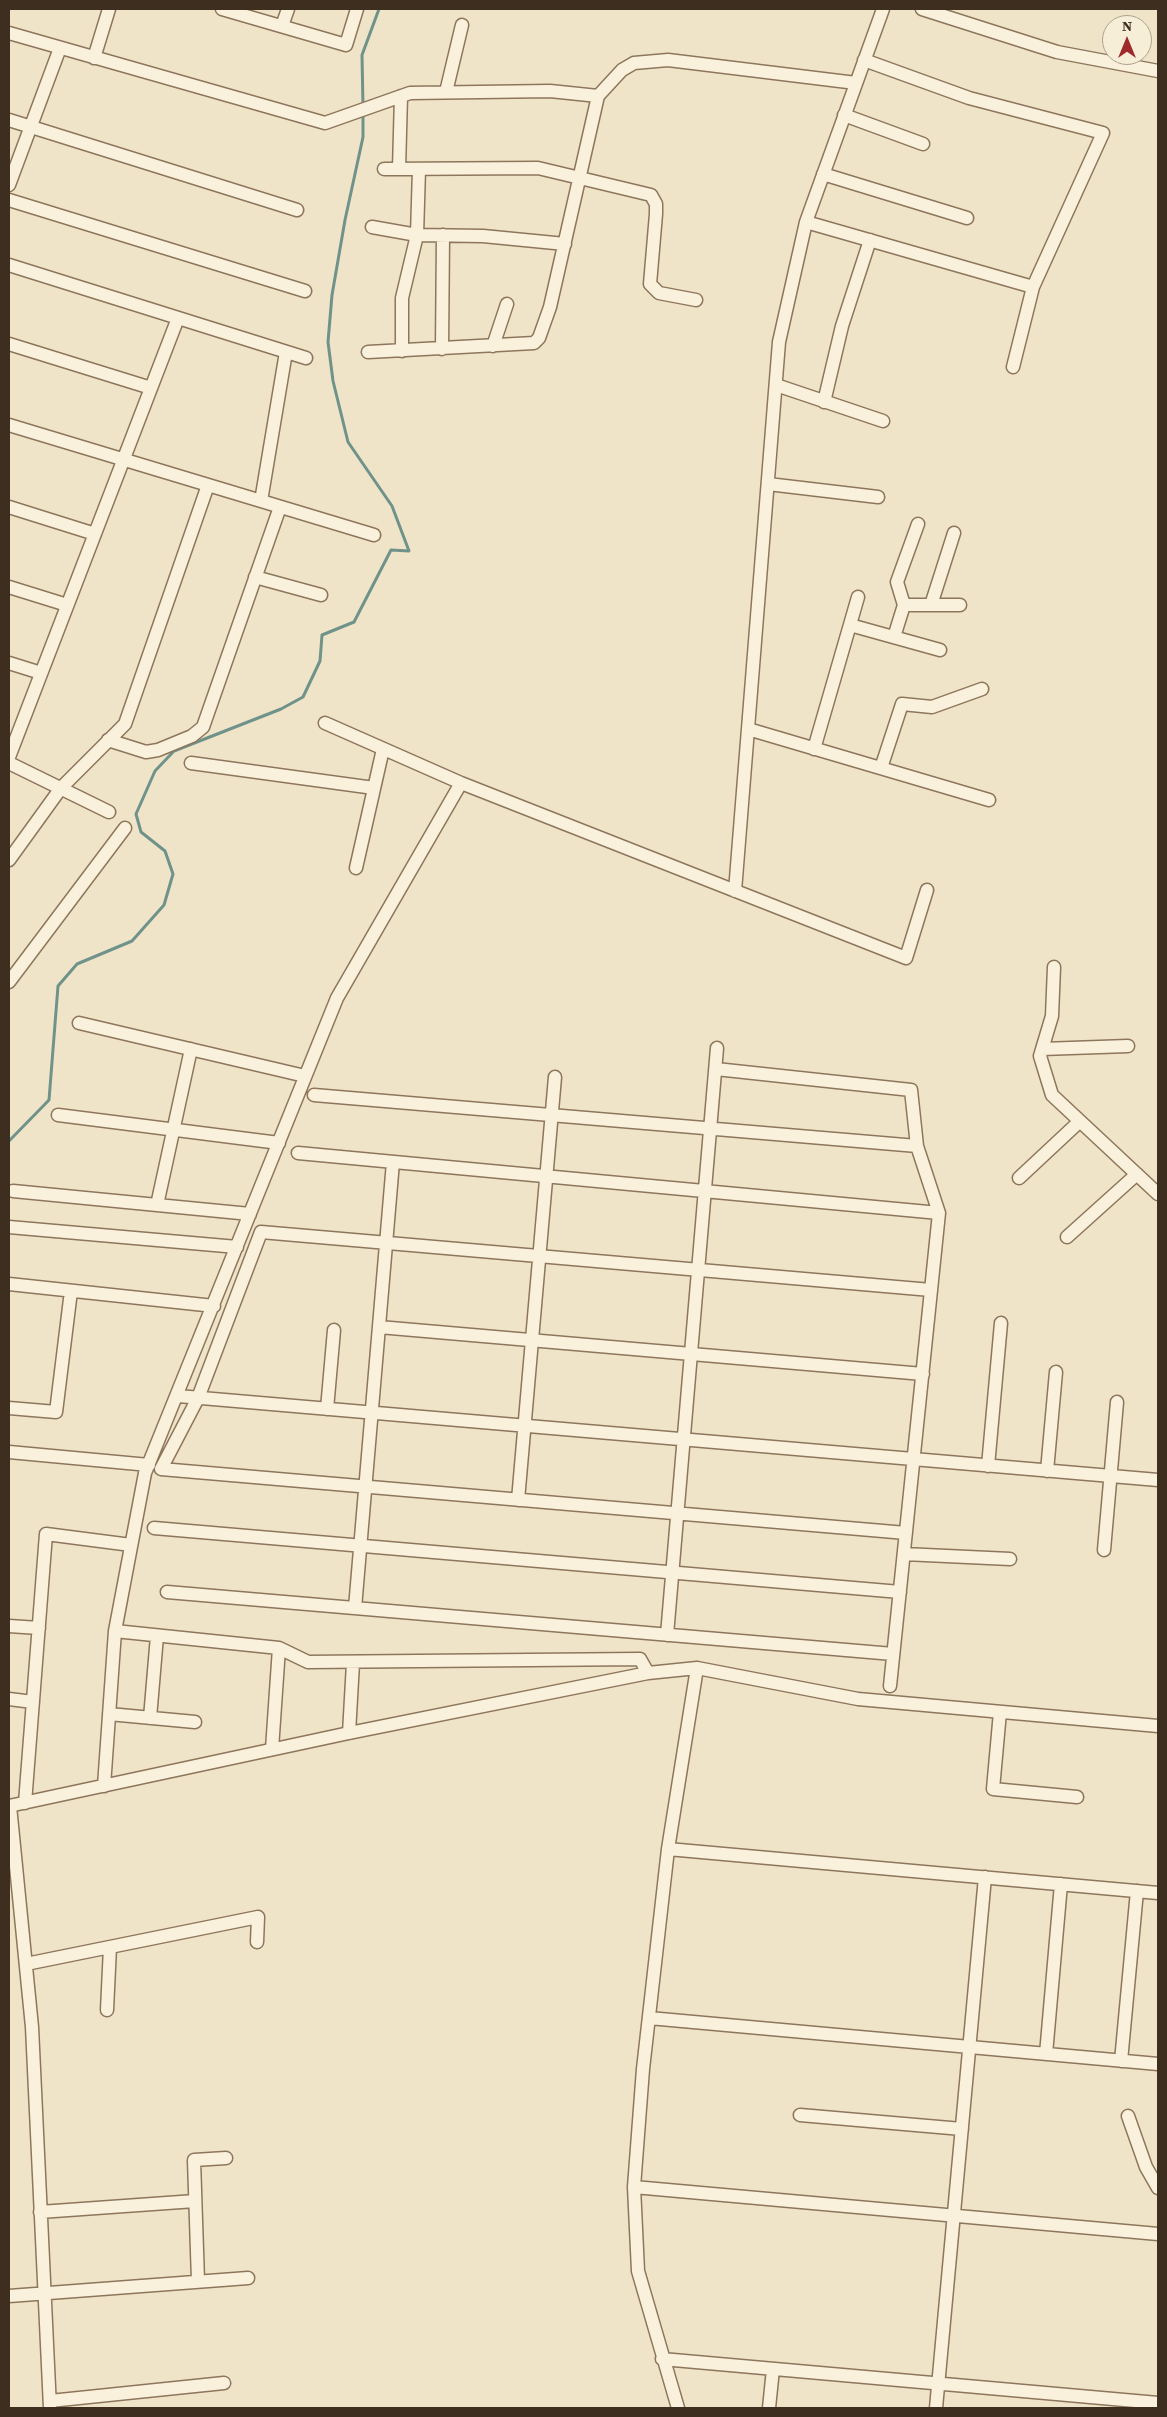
<!DOCTYPE html>
<html>
<head>
<meta charset="utf-8">
<style>
	body { margin:0 }
	#map { position:relative; width:1167px; height:2417px; overflow:hidden; background:#f0e4c8; font-family:"Source Serif 4",serif }
	canvas { display:block }
	.frame { position:absolute; inset:0; border:10px solid #3d2e20; pointer-events:none }
	.north { position:absolute; left:1102px; top:15px; width:50px; height:50px; box-sizing:border-box; background:#f7eed8; border:1px solid #ada18e; border-radius:50%; rotate:0deg; font-size:14px; font-weight:700; line-height:20px; text-align:center; color:#3d2e20 }
	.north::after { content:''; display:block; margin:auto; width:18px; height:22px; background:#9e2a2b; clip-path:polygon(50% 0,100% 100%,50% 72%,0 100%) }
</style>
</head>
<body>
<div id="map">
<canvas width="1167" height="2417"></canvas>
<div class="frame"></div>
<div class="north">N</div>
</div>
<script>
const context = document.querySelector('canvas').getContext('2d');
context.lineJoin = 'round';
function toPath(rows) {
  const path = new Path2D();
  for (const r of rows) {
    path.moveTo(r[0], r[1]);
    for (let i = 2; i < r.length; i += 2) path.lineTo(r[i], r[i + 1]);
  }
  return path;
}
function strokePath(path, color, width, dash) {
  context.strokeStyle = color;
  context.lineWidth = width;
  context.lineCap = dash ? 'butt' : 'round';
  context.setLineDash(dash || []);
  context.stroke(path);
}
strokePath(toPath([
	[363,107,362,55,379,9],
	[9,1141,49,1100,58,986,77,964,132,941,164,905,173,874,165,851,141,832,136,814,155,771,174,751,281,709,303,697,320,661,322,635,354,622,391,550,409,551,392,506,348,442,333,381,328,342,332,295,345,220,363,137,363,114]
]), '#6f938a', 3);
const minor = toPath([
	[222,9,346,45,357,9],
	[922,9,1057,52,1158,71],
	[282,26,288,9],
	[9,33,325,123,410,93,550,91,598,96],
	[94,58,109,9],
	[864,60,969,98,1103,133,1033,287,1013,367],
	[446,92,462,25],
	[844,115,923,144],
	[9,120,297,210],
	[384,169,538,168,651,195,656,204,656,214,650,284,659,293,696,300],
	[399,169,401,96],
	[823,174,967,218],
	[9,185,60,48],
	[9,200,305,291],
	[806,222,1033,287],
	[372,227,417,235,483,236,565,244],
	[9,265,306,358],
	[9,344,151,388],
	[493,346,507,304],
	[442,349,443,235],
	[402,351,402,298,417,235,419,169],
	[368,352,534,343,539,338,550,307,598,96,622,70,634,63,668,60,856,83],
	[776,385,883,421],
	[824,402,842,326,870,240],
	[9,425,374,535],
	[768,484,878,497],
	[261,501,286,352],
	[9,507,95,534],
	[255,577,321,595],
	[9,587,67,605],
	[904,605,960,605],
	[931,605,954,533],
	[850,625,940,650],
	[894,637,904,605,897,582,918,524],
	[9,663,41,673],
	[325,723,461,783,906,958,927,890],
	[748,729,989,800],
	[108,740,146,752,158,750,192,736,203,727,280,507],
	[814,749,858,597],
	[9,757,178,318],
	[9,763,109,812],
	[191,763,374,788],
	[881,768,902,704,932,707,982,689],
	[9,860,61,788,125,724,208,485],
	[356,868,383,749],
	[735,891,779,342,806,222,883,9],
	[1054,967,1052,1016,1040,1056,1052,1095,1158,1194],
	[9,982,125,828],
	[79,1023,305,1076],
	[1042,1049,1128,1046],
	[716,1069,911,1090,917,1146,939,1213,890,1686],
	[314,1095,917,1146],
	[58,1115,279,1143],
	[298,1153,939,1213],
	[1019,1178,1080,1121],
	[13,1191,250,1214],
	[157,1205,191,1049],
	[9,1227,237,1247],
	[1067,1237,1137,1174],
	[9,1284,214,1306],
	[379,1327,923,1374],
	[178,1396,1158,1480],
	[9,1408,56,1412,71,1291],
	[327,1409,334,1330],
	[9,1452,149,1465],
	[988,1466,1001,1323],
	[1047,1471,1056,1372],
	[518,1500,555,1077],
	[154,1528,900,1592],
	[906,1533,161,1469,198,1398,261,1232,931,1290],
	[1104,1550,1117,1402],
	[904,1554,1010,1559],
	[167,1592,893,1654],
	[355,1608,393,1162],
	[9,1626,39,1628],
	[115,1631,279,1648,308,1662,640,1659,648,1673],
	[667,1635,717,1048],
	[9,1699,33,1702],
	[1000,1712,993,1789,1077,1797],
	[109,1714,195,1722],
	[150,1718,157,1636],
	[349,1733,353,1663],
	[272,1749,279,1648],
	[104,1786,115,1631,145,1473,337,998,461,783],
	[25,1803,46,1534,131,1545],
	[9,1806,349,1733,648,1673,697,1668,858,1699,1158,1726],
	[10,1806,32,2027,50,2408],
	[668,1849,1158,1893],
	[26,1964,258,1917,257,1942],
	[107,2010,110,1947],
	[649,2018,1158,2064],
	[1046,2054,1061,1884],
	[1121,2061,1137,1891],
	[800,2115,962,2129],
	[1128,2116,1146,2167,1158,2188],
	[634,2187,1158,2234],
	[40,2212,195,2201],
	[198,2281,194,2160,226,2158],
	[9,2296,248,2278],
	[662,2359,1158,2403],
	[50,2401,224,2383],
	[678,2408,638,2271,634,2187,643,2069,668,1849,697,1668],
	[769,2408,773,2369],
	[936,2408,985,1877]
]);
strokePath(minor, '#8d765c', 15);
strokePath(minor, '#faf1dc', 12);
</script>
</body>
</html>
